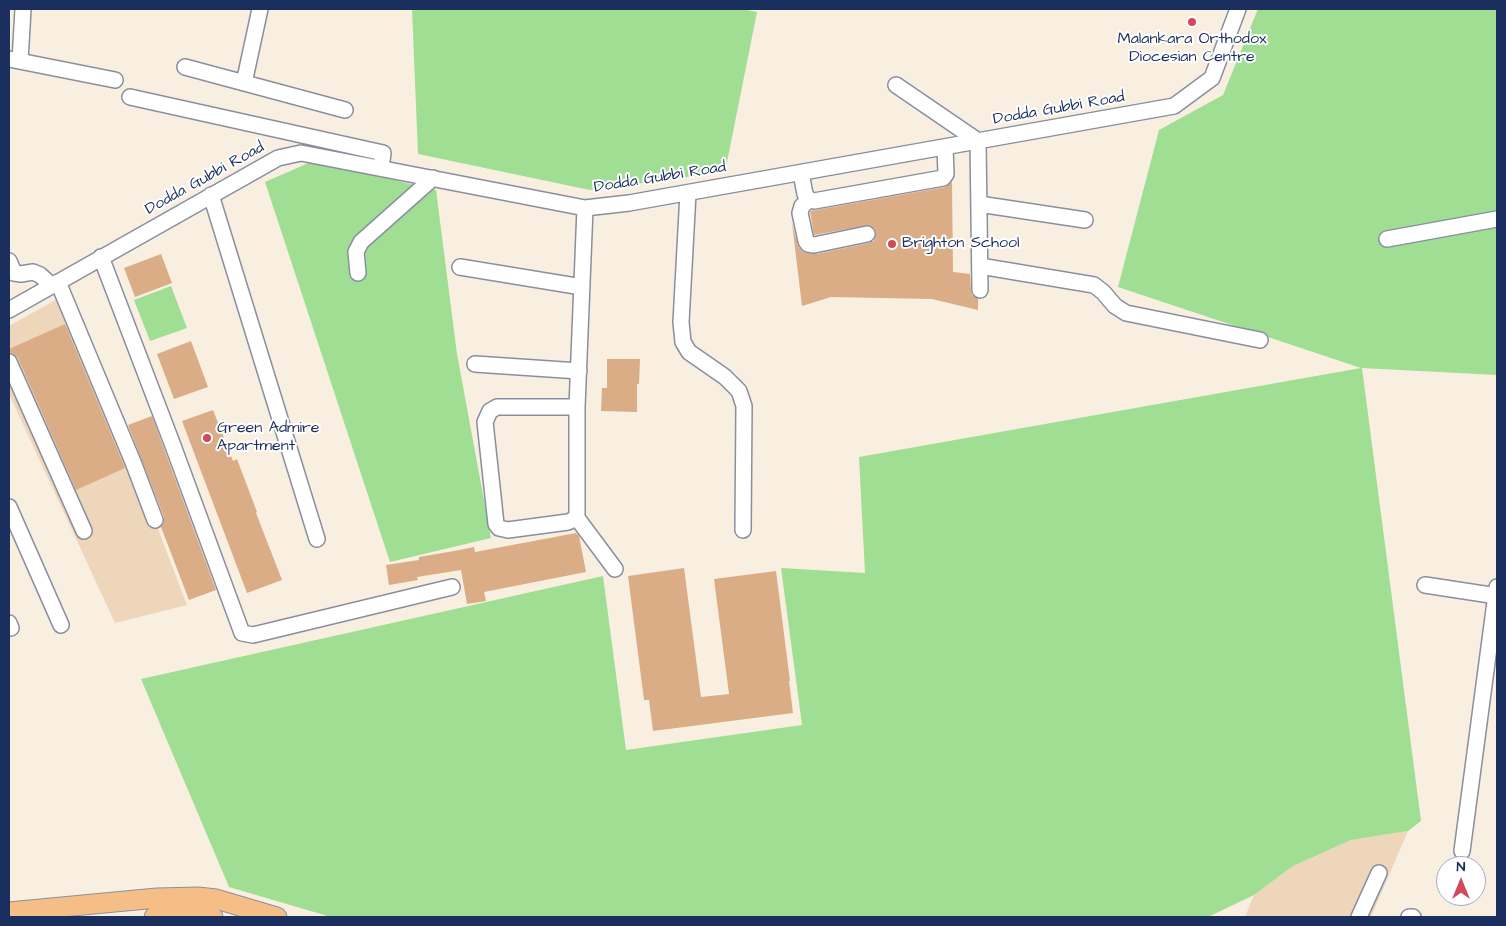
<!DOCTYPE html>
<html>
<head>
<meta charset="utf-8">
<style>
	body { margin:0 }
	#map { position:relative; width:1506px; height:926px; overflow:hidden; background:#f8efe0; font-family:"Architects Daughter",sans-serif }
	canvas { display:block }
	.frame { position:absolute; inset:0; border:10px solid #1b2f5e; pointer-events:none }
	.north { position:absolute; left:1436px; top:856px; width:50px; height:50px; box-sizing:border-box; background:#fff; border:1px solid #a4acbf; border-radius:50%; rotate:0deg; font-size:14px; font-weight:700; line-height:20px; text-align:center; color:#1b2f5e }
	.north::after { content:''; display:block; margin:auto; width:18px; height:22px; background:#d1495b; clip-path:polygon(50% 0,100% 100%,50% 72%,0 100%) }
</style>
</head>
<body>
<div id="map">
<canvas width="1506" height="926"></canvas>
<div class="frame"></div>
<div class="north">N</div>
</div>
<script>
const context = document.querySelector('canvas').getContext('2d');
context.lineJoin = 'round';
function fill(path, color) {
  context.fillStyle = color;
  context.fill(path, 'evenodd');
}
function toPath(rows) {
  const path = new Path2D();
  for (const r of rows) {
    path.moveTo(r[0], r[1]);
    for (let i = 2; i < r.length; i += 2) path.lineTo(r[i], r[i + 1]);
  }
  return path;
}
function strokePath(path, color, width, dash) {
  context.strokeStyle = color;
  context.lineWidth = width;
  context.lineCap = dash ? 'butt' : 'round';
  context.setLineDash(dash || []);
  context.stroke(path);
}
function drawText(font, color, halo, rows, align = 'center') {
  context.font = font + ' "Architects Daughter",sans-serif';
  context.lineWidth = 4;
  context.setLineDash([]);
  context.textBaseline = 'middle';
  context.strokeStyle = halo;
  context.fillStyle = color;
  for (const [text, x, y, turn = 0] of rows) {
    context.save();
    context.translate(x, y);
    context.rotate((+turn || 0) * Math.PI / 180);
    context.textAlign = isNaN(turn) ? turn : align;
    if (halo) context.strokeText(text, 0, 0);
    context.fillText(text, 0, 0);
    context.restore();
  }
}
fill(toPath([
	[68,293,187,605,115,623,9,394,9,326],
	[1408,831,1371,917,1245,917,1254,895,1293,866,1351,840]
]), '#eed6bb');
fill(toPath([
	[412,9,742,9,757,12,725,172,590,190,418,154],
	[1258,9,1497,9,1497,375,1362,368,1421,821,1408,831,1351,840,1293,866,1254,895,1208,917,331,917,229,887,141,679,603,576,626,750,802,725,781,568,865,573,859,457,1361,368,1118,287,1159,130,1223,95],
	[313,161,436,190,457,354,491,538,390,562,265,182],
	[171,286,187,328,150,341,134,300]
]), '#a0de93');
fill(toPath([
	[952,182,953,272,970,274,971,291,972,295,978,299,978,310,932,299,831,297,802,306,792,223,798,246,803,252,806,253,816,254,869,243,874,241,876,233,874,228,869,225,814,235,810,211,945,187],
	[161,254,172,283,135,297,124,268],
	[65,324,125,468,76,490,18,358,14,354,9,352,9,349],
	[191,341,208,387,174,399,157,354],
	[607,359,640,359,639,384,637,384,637,412,601,411,602,388,607,388],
	[213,410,233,461,237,459,257,512,256,513,282,580,247,593,182,421],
	[152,416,216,590,189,600,161,527,164,522,164,517,128,425],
	[576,533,579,536,586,572,484,592,486,601,467,604,461,570,417,577,418,580,389,585,386,565,419,560,419,557,454,551,474,547,475,552],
	[684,568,701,697,729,694,714,579,776,571,790,681,789,681,793,713,653,731,649,700,644,700,628,576]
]), '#daad87');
const minor = toPath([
	[9,59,115,80],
	[20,61,23,9],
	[185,67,345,110],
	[244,83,260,9],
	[896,85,978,141,980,290],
	[130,97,383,153,381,168],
	[801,173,805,194,809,200,814,201,943,178,946,174,945,147],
	[688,193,681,322,683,342,689,352,725,377,739,391,744,406,743,530],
	[211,195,317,539],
	[809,200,802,206,800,213,806,241,808,244,814,245,867,234],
	[979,204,1085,220],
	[585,208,577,407,577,518,615,569],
	[1387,239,1497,219],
	[101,257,172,443,242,633,253,635,452,587],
	[9,261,14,273,21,274,33,272,40,275,51,285],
	[980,266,1094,285,1103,292,1115,306,1126,313,1260,340],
	[460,267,582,287],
	[358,273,356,252,361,242,433,178],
	[58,282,133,462,155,520],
	[9,310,278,158,301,153,585,208,629,203,1174,106,1212,78,1238,9],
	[9,362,84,531],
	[475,364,579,371],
	[9,507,61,625],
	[577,518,568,522,508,530,499,528,496,524,485,422,490,411,497,407,577,407],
	[1425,585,1497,596],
	[9,623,11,628],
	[1462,851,1497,587],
	[1359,917,1379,873],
	[1409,917,1413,917]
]);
const major = toPath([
	[9,912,157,898,198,897,216,899,277,917],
	[154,917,198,915,213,917]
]);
strokePath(minor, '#8a8f9f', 18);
strokePath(major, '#8a8f9f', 21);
strokePath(minor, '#fff', 15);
strokePath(major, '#f6be87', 19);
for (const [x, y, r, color] of [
	[1192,22,5,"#d1495b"],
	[892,244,5,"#d1495b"],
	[207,438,5,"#d1495b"]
]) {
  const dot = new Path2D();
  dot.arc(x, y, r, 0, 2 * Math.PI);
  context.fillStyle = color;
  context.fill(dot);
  strokePath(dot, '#fff', 2);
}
drawText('16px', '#1b2f5e', '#fff', [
	["Malankara Orthodox",1192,40,"center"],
	["Diocesian Centre",1192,58,"center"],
	["Brighton School",902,244],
	["Green Admire",217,429],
	["Apartment",217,447]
], 'left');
drawText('16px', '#1b2f5e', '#fff', [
	["Dodda Gubbi Road",1059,109,-10],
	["Dodda Gubbi Road",660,178,-9],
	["Dodda Gubbi Road",205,179,-29]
]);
</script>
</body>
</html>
